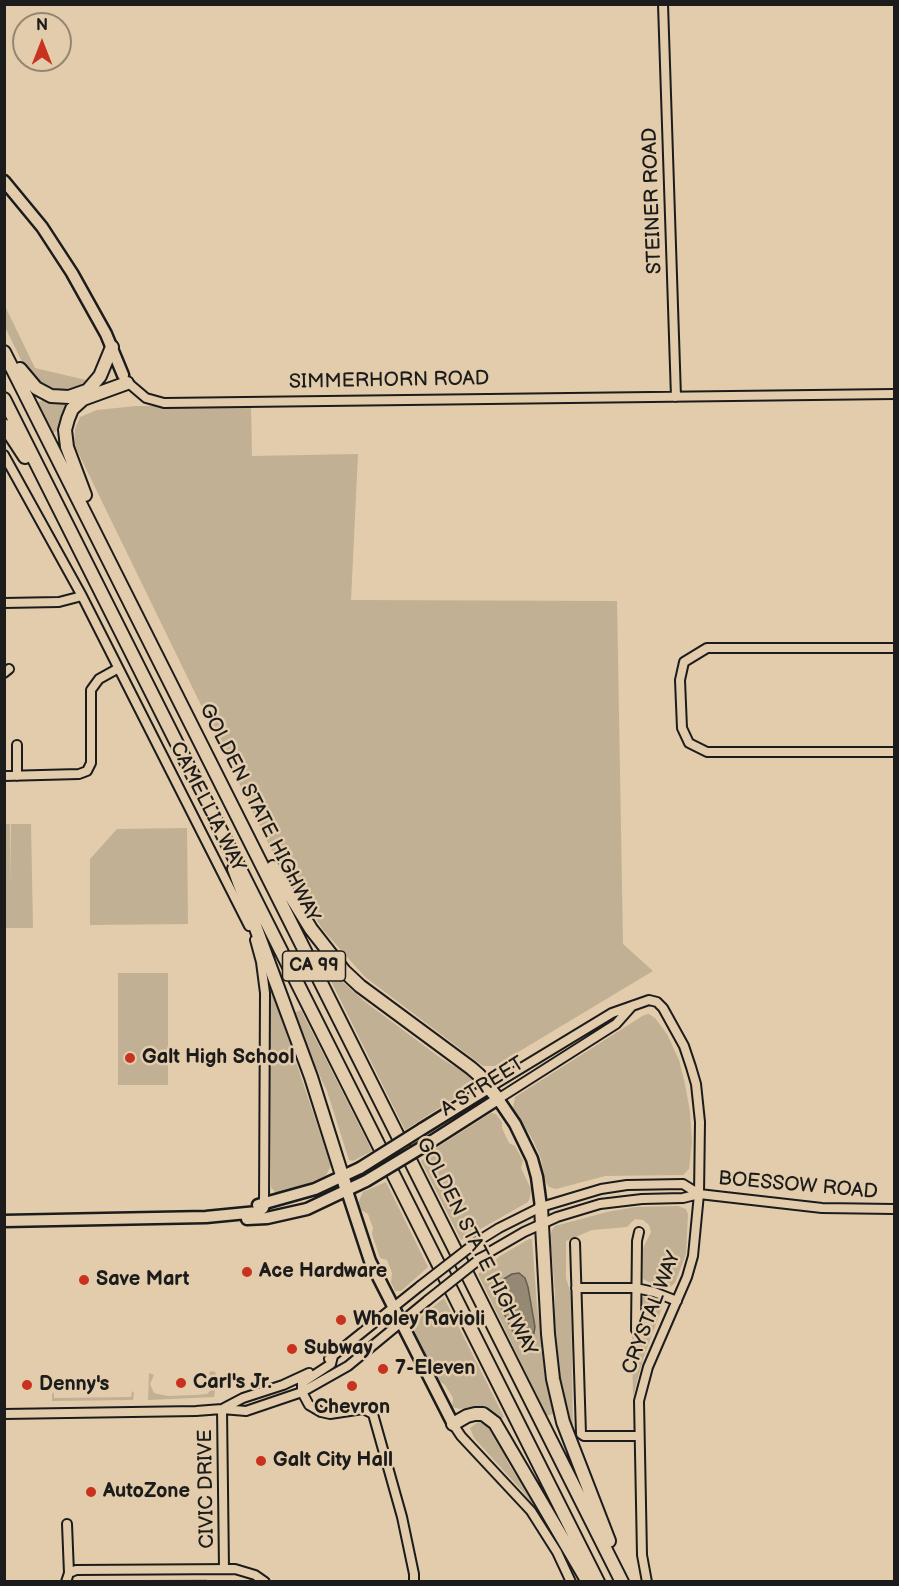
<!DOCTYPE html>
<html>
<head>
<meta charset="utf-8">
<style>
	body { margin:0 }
	#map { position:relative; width:899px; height:1586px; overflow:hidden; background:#e2ccab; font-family:"Balsamiq Sans",sans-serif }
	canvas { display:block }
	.frame { position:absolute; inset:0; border:6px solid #1c1c1c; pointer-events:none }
	.north { position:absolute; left:12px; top:12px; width:60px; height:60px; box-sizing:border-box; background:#e2ccab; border:2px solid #938672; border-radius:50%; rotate:0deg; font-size:16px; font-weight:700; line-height:24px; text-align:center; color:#1c1c1c }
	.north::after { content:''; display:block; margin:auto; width:21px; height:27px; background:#c8321e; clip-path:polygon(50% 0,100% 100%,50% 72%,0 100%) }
</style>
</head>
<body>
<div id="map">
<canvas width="899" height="1586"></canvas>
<div class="frame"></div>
<div class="north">N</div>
</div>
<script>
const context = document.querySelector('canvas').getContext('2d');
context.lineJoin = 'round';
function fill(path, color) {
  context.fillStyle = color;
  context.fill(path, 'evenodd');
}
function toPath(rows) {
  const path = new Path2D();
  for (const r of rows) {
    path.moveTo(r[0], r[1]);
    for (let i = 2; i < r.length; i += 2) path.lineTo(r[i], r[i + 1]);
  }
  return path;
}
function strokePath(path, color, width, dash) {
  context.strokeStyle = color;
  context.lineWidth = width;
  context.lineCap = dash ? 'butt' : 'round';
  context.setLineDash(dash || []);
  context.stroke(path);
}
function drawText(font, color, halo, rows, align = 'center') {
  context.font = font + ' "Balsamiq Sans",sans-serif';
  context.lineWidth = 5;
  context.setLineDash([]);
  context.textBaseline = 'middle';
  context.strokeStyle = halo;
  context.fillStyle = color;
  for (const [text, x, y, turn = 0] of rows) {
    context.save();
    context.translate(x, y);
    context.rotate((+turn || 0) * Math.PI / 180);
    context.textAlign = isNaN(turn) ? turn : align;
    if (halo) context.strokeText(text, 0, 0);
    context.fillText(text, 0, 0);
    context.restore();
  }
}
fill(toPath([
	[4,304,35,368,90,381,81,389,70,391,44,387,35,380,26,370,5,327],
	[46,398,73,400,62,428,53,433,37,403],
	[136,406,251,406,252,456,358,454,351,600,617,601,623,944,653,971,495,1066,483,1066,365,977,323,930,271,849,74,444,75,429,80,417,97,410],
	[5,824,10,824,11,889,11,824,31,824,33,928,5,928],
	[187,828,188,924,90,925,90,859,117,829],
	[263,964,331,1166,325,1177,280,1193,275,1192,271,1187,269,1012],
	[335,971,344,983,364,1001,442,1059,470,1076,473,1080,472,1087,405,1130,328,975],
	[118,973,168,973,168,1085,118,1085],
	[301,1010,372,1151,353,1161,349,1160,327,1091,311,1057,294,1013],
	[649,1014,655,1018,667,1034,679,1060,685,1084,690,1112,692,1142,689,1169,683,1175,605,1176,556,1189,549,1187,545,1181,541,1159,533,1140,513,1108,515,1097,644,1015],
	[491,1113,496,1114,502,1122,502,1128,509,1143,515,1146,523,1161,521,1168,531,1189,530,1197,528,1202,461,1240,421,1161,438,1147],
	[386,1182,428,1267,401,1291,395,1291,391,1282,392,1273,387,1260,380,1258,372,1234,373,1228,368,1214,361,1210,358,1203,363,1192],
	[678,1206,686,1209,688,1214,686,1254,675,1283,669,1288,649,1282,643,1279,643,1248,651,1232,649,1225,643,1220,635,1219,627,1227,592,1230,566,1241,566,1278,571,1294,573,1435,558,1378,554,1339,555,1291,550,1237,552,1230,555,1226,607,1212,635,1207],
	[529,1239,532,1239,537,1307,555,1413,547,1416,478,1274,500,1256],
	[641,1296,658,1301,662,1308,643,1359,633,1397,632,1334,642,1334],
	[444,1298,504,1417,498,1420,484,1408,475,1406,460,1409,452,1407,453,1398,445,1385,439,1381,415,1333,414,1327,418,1319],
	[211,1371,215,1372,217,1376,214,1397,148,1400,149,1373,154,1375,150,1384,154,1393,168,1396,196,1395,207,1394,212,1389,213,1381,209,1373],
	[132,1391,134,1393,133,1400,52,1401,52,1394,54,1392,54,1398,131,1397],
	[478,1422,488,1426,507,1456,507,1461,517,1477,520,1479,547,1525,523,1492,474,1438,470,1428],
	[207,1579,207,1582,78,1581]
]), '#c1b093');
const water = toPath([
	[519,1273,525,1278,528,1287,535,1327,533,1338,529,1341,523,1342,516,1338,494,1293,495,1285,502,1280,512,1274,519,1273]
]);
fill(water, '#968974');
strokePath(water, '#655d51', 1.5);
const minor = toPath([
	[663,4,676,397],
	[126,381,146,398,164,403,894,394],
	[4,455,82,596,249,926],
	[4,603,59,602,82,596],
	[894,648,707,648,684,662,680,680,682,728,689,743,707,752,894,752],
	[4,673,9,669],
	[17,745,17,776],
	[4,776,79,774,87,771,91,763,91,690,99,679,117,669],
	[255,940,261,962,265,993,264,1205],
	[490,1087,612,1013,649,1000,657,1002,663,1008,684,1046,691,1067,696,1084,700,1122,699,1194,693,1256,687,1277,648,1367,639,1401,642,1555,647,1582],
	[498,1099,616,1024,632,1006],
	[478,1241,499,1228,541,1207,601,1189,627,1185,683,1184,699,1194],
	[575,1243,581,1434,584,1436,639,1436],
	[486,1254,524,1232,557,1217,600,1204,642,1199,683,1198,699,1194,822,1208,894,1209],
	[576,1288,636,1288,654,1292,677,1301],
	[636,1330,637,1241,639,1232],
	[333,1356,331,1364,302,1383,302,1392,309,1405,321,1412,330,1414,363,1409,373,1414,402,1517,414,1574,414,1582],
	[329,1359,420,1286],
	[224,1408,243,1398,283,1385,309,1373],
	[222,1409,224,1569],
	[4,1414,196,1411,222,1409,246,1411,302,1392,348,1366,428,1300],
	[453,1424,461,1436,531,1511,557,1552,571,1582],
	[69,1573,76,1570,235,1569,255,1575,265,1582],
	[66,1582,69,1573,67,1524]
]);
const major = toPath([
	[4,181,42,227,72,273,106,334,123,375],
	[422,1129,490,1087],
	[429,1143,498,1099,515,1124,532,1159,537,1177,541,1207],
	[347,1191,370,1261,453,1424],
	[258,1205,315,1189,360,1168],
	[247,1219,267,1218,307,1209,366,1181],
	[4,1221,206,1217,257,1212,263,1208,264,1205]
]);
const highway = toPath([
	[4,352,622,1582],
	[20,369,36,388,51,396,69,397,89,390],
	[88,390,100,376,112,347],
	[4,399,598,1582],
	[4,425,25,457],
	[85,495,67,447,65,430,68,419,72,409,83,399,127,383],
	[273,867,311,929,344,971,360,986,471,1068,479,1075,498,1099],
	[234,869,311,1077,347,1191],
	[541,1207,548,1334,553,1379,563,1422,609,1541],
	[453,1424,467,1416,475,1414,483,1414,495,1423,588,1582]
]);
strokePath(minor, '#1c1c1c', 12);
strokePath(major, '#1c1c1c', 15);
strokePath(highway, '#1c1c1c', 16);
strokePath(minor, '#e2ccab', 8);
strokePath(major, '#e2ccab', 10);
strokePath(highway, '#e2ccab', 12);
const minorBridge = toPath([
	[420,1286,478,1241],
	[428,1300,486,1254]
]);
const majorBridge = toPath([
	[360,1168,422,1129],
	[366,1181,429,1143]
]);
strokePath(minorBridge, '#1c1c1c', 12, []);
strokePath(majorBridge, '#1c1c1c', 15, []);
strokePath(minorBridge, '#e2ccab', 8);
strokePath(majorBridge, '#e2ccab', 10);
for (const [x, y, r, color] of [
	[130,1058,6,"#c8321e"],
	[247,1272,6,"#c8321e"],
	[84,1280,6,"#c8321e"],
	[341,1320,6,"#c8321e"],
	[292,1349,6,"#c8321e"],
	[383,1369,6,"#c8321e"],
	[181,1383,6,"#c8321e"],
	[27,1385,6,"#c8321e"],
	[352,1386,6,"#c8321e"],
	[261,1461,6,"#c8321e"],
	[91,1492,6,"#c8321e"]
]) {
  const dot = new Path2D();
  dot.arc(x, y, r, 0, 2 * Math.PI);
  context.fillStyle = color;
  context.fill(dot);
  strokePath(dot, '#e2ccab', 2);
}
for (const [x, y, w] of [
	[314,966,63]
]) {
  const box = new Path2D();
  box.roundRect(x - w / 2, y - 15, w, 30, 4.5);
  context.fillStyle = '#e2ccab';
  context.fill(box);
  strokePath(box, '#1c1c1c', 1.5);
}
drawText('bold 18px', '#1c1c1c', null, [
	["CA 99",314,966]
]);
drawText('20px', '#1c1c1c', '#e2ccab', [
	["STEINER ROAD",653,201,-92],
	["SIMMERHORN ROAD",389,381,-1],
	["CAMELLIA WAY",207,807,63],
	["GOLDEN STATE HIGHWAY",259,813,63],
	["A STREET",483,1087,-32],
	["BOESSOW ROAD",798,1186,5],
	["GOLDEN STATE HIGHWAY",476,1247,63],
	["CRYSTAL WAY",652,1313,-69],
	["CIVIC DRIVE",207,1489,-91]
]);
drawText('bold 20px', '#1c1c1c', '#e2ccab', [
	["Galt High School",142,1058],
	["Ace Hardware",259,1272],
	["Save Mart",96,1280],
	["Wholey Ravioli",353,1320],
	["Subway",304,1349],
	["7-Eleven",395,1369],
	["Carl's Jr.",193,1383],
	["Denny's",39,1385],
	["Chevron",352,1408,"center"],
	["Galt City Hall",273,1461],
	["AutoZone",103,1492]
], 'left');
</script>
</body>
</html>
